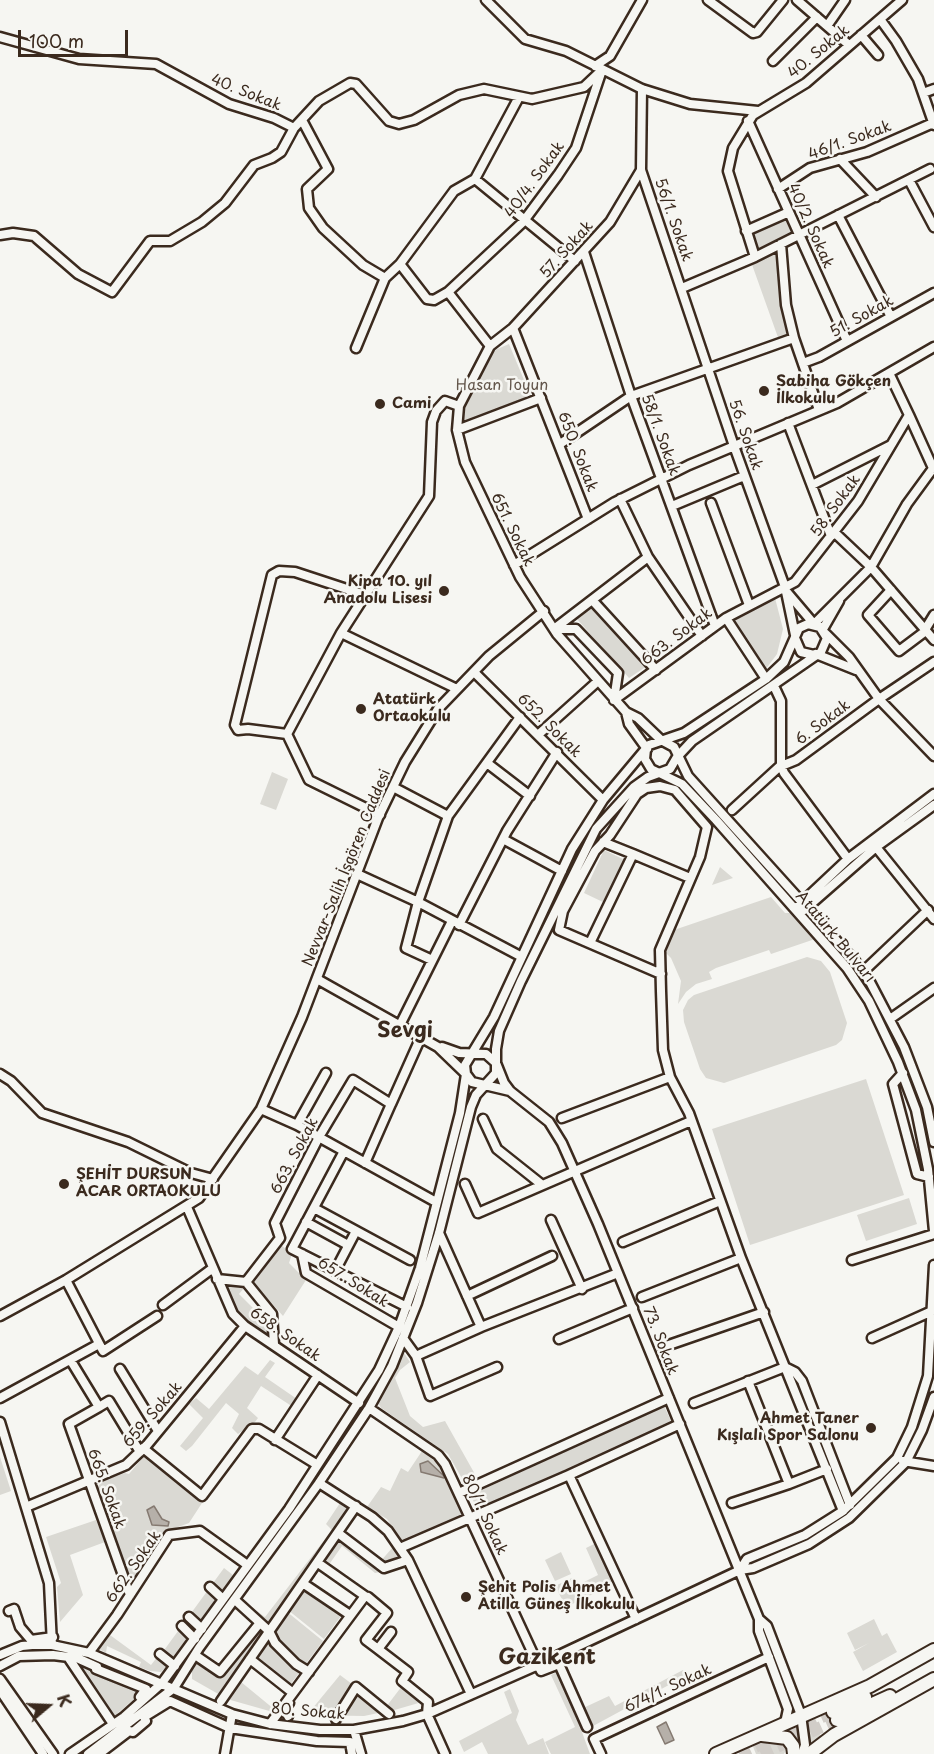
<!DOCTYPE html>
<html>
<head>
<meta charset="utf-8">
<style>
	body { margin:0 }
	#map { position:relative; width:934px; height:1754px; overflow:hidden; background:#f6f6f2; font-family:"Playpen Sans",sans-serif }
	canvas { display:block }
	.north { position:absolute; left:18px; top:1676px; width:60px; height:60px; -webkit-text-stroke:4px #f6f6f2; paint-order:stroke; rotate:71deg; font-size:16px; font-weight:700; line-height:24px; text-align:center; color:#3b2a1e }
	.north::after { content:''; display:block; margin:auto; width:21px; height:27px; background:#3b2a1e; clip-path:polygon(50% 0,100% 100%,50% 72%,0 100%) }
	.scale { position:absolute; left:18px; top:30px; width:110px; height:27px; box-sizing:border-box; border:3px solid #3b2a1e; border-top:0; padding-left:8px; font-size:18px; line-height:21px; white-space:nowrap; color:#3b2a1e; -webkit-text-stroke:4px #f6f6f2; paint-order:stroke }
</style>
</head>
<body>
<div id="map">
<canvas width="934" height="1754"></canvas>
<div class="north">K</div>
<div class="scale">100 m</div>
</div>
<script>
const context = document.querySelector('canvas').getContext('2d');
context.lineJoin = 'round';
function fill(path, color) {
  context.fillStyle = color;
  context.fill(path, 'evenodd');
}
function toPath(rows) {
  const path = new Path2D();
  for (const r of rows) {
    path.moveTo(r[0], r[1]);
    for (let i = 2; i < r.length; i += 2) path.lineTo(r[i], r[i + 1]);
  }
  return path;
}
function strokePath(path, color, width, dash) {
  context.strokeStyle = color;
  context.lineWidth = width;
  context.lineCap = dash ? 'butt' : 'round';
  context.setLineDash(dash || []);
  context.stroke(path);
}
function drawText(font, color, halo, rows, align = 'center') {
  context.font = font + ' "Playpen Sans",sans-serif';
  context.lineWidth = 5;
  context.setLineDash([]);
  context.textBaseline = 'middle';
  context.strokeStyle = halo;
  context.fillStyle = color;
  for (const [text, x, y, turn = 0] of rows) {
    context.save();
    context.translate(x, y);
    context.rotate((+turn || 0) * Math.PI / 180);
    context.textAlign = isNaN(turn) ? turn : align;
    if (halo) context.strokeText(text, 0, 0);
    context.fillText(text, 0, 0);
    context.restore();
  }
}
fill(toPath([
	[789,212,799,235,781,245,794,338,780,343,750,259,755,257,746,231],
	[509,344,532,399,457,426,474,386,495,350],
	[775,598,783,629,777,654,766,669,733,620,740,613],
	[595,605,647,666,629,678,577,619],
	[272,772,288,779,276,810,260,804],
	[604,850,625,860,605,903,584,893],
	[720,867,733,878,712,885],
	[771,897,785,913,795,913,818,938,771,954,769,950,716,968,709,972,712,979,696,984,686,992,678,1004,681,981,671,958,666,953,674,930],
	[807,957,821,961,830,972,847,1023,842,1040,836,1045,724,1083,706,1078,700,1069,684,1022,683,1010,688,1000,694,995],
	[866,1079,904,1195,750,1245,712,1129],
	[909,1198,917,1224,866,1241,857,1215],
	[281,1245,292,1254,289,1263,306,1280,283,1316,254,1283],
	[226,1286,244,1288,239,1294,263,1318,267,1316,270,1321,267,1337,239,1313],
	[404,1353,410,1362,400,1370,395,1378,410,1416,423,1427,445,1421,476,1476,464,1482,448,1454,381,1408,377,1401],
	[270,1360,275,1363,265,1377,297,1399,293,1407,261,1386,247,1408,258,1418,255,1422,238,1434,232,1428,239,1414,226,1403,192,1446,186,1451,180,1446,203,1418,189,1404,196,1398,209,1409,245,1366,258,1375],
	[664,1406,672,1423,477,1510,471,1495],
	[422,1451,442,1467,464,1515,402,1542,387,1519,367,1507,381,1487,390,1491,401,1468,408,1472],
	[144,1456,202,1503,189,1523,151,1537,156,1549,131,1589,94,1492,102,1481,125,1473,129,1474],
	[0,1457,11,1491,0,1495],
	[342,1500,354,1508,339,1535,379,1563,393,1547,400,1553,380,1572,375,1573,342,1546,328,1566,319,1560,286,1611,323,1641,287,1689,249,1659,235,1677,280,1714,227,1699,192,1679,192,1669,198,1658,221,1674,255,1627,244,1615,250,1606,265,1617,332,1530,326,1524],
	[96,1520,105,1542,70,1555,83,1595,60,1622,57,1587,61,1583,46,1537],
	[596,1543,614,1584,566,1607,555,1586,572,1578,576,1586,598,1575,586,1548],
	[561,1552,571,1574,555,1581,545,1560],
	[224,1568,233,1575,170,1661,162,1653],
	[305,1586,344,1612,324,1639,288,1610],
	[874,1619,882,1636,887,1633,897,1652,863,1671,853,1652,869,1643,855,1650,847,1633],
	[110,1635,151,1665,158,1656,167,1663,166,1667,161,1672,150,1671,139,1667,141,1662,107,1646,106,1653,99,1649],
	[74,1660,145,1690,112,1718],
	[683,1670,692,1681,682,1687,678,1680,582,1732,590,1754,551,1754,545,1742,575,1727,551,1675,559,1671,581,1709,609,1696,615,1706],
	[340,1675,388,1711,364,1716,307,1715],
	[402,1686,422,1702,391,1711,386,1707],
	[510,1689,519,1711,516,1720,528,1745,543,1738,549,1754,488,1754,482,1742,464,1752,459,1741,512,1713,504,1692],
	[813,1715,821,1737,808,1747,806,1718],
	[750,1739,785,1744,785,1752,784,1754,756,1754]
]), '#dad9d3');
const water = toPath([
	[428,1461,444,1476,444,1478,421,1472,420,1464,428,1461],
	[154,1506,162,1519,169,1522,168,1526,152,1525,147,1510,154,1506],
	[666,1722,674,1740,665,1744,657,1727,666,1722]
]);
fill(water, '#b6b0a9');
strokePath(water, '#857a71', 1.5);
strokePath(toPath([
	[739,1754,833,1712],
	[761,1754,837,1720]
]), '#d1cdc8', 12, [12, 6]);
const minor = toPath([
	[486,0,525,39,566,51,642,89,690,104,758,111],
	[708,0,753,33,757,32,783,0],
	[797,0,849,45],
	[880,19,896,41,918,79,934,125],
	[827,26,845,0],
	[861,35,878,55],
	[0,37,79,59,156,64,229,104,274,118,294,128],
	[773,61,817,17],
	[595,66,610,56,642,0],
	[642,89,641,170,734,446,785,587,795,635],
	[923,93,934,89],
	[302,120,328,169,307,189,309,208,323,228,363,265,385,278],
	[748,121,847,341],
	[840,159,876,197],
	[641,170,610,222,513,328,490,346,459,406,457,430,465,462,520,577,557,634,626,712,638,718,661,740,674,747,688,776,855,961,870,982,904,1047,927,1107,934,1142],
	[475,179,575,261],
	[909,180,934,227],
	[778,189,810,168,867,152,933,123],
	[838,215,891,317],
	[746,231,789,212],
	[0,235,13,233,34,236,78,274,112,292,150,241,170,241,202,222,225,203,254,165,272,158,281,152,294,128,319,101,350,83,356,84,389,121,399,124,414,120,459,95,484,89,532,99,584,87,602,70],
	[781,244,786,305,794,338],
	[584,252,631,396,715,626],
	[755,257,930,169],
	[400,264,427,299,434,300,448,292],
	[682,288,755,257,728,171,733,148,753,115,806,83,902,0],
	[513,328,588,519],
	[490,346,448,292,523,222,558,175,576,148,601,73],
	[356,348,385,278,400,264,454,191,475,179,519,97],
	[803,363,819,357,934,293],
	[909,415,933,468],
	[788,423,831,536],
	[457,430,541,398],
	[560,444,631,396,794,338,819,410],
	[812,485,891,445],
	[620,499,648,557,702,636],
	[711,503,749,605],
	[672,506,744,476],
	[834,532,871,567,934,640],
	[514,565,615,502,689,465,837,403,934,347],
	[891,590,868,615,899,651,923,633,934,615],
	[786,591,814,624],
	[593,601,656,670],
	[726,618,795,582,858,501,909,415,889,373],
	[814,624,871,567,907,504,934,467],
	[823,629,839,601],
	[341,633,457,689],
	[826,634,849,657,879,699,934,756],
	[795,638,801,652,814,655],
	[816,654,856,670],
	[474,672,603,800],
	[774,686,781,701,781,765,784,773,848,859],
	[614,700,618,673,576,629,554,629,648,557],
	[614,700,726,618,766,679],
	[626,712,629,724,647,749],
	[287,734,248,729,238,730,235,725,272,575,279,571,295,572,365,595],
	[539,734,598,681],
	[646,749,645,759,651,769,682,784,716,820,847,968,869,1001,898,1062,916,1110,928,1169,934,1231],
	[487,763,530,796],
	[393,787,448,816,520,717],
	[732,810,779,767,796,760,879,699,934,662],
	[380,815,309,780,287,734,341,633,429,496,432,422,436,411,445,401,459,406],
	[503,839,562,871],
	[876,847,934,919],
	[633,854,690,878],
	[357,874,418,902,522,957],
	[798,906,848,859,934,794],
	[804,910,876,847,934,805],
	[459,925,507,831,557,752],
	[590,943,633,854,603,842],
	[432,960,406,948,418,902,448,816],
	[868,967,928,910],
	[661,974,559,930,563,911,595,851,610,835,637,794,646,788,660,786,675,790,707,827,700,857,660,950,661,991,663,1050,670,1077,689,1113,741,1258,843,1511],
	[890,1019,934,988],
	[400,1025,452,921],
	[903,1073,893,1084,917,1174,929,1177],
	[0,1074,11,1081,42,1113,128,1142,191,1173,213,1179],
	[510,1091,472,1082,466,1074,465,1065,494,1017,572,849,603,800,649,745,684,733,766,679,784,662,799,628,808,624,820,627,827,638,821,652,692,741,677,757,670,769,648,777,634,787,596,829,521,981,499,1031,496,1049,496,1063,504,1083,510,1091,549,1122,562,1143,598,1224,759,1619,759,1631,788,1709,785,1723],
	[391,1104,421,1037],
	[261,1109,297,1125,436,1202],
	[562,1118,670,1077],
	[483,1119,497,1149,541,1184],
	[297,1125,326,1073],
	[344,1151,292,1249,407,1307],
	[465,1184,478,1213,691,1121],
	[187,1207,233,1314,245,1326,359,1403],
	[314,1208,410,1260],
	[551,1220,582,1289],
	[306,1222,348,1245],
	[439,1233,481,1327,416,1356,430,1396,497,1367],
	[623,1242,720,1201],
	[302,1254,306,1273,399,1327],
	[852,1260,934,1234],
	[335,1271,356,1231],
	[217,1279,246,1282,272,1314,274,1344],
	[66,1280,103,1351,157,1316],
	[246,1282,280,1238,275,1223,319,1137,353,1080,391,1104,365,1163],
	[467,1296,552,1256],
	[642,1297,741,1258],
	[163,1305,213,1268],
	[0,1316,66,1280,199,1198,261,1109,302,1017,378,818,405,762,438,709,489,656,544,611],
	[481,1327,618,1273],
	[403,1338,416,1356],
	[872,1338,932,1311],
	[559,1339,633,1308],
	[663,1347,764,1312],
	[71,1361,99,1407,109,1401,140,1452],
	[120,1369,158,1431],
	[0,1398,99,1344],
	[694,1403,785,1367,795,1372,802,1381,850,1505],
	[99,1407,69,1424,130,1595],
	[369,1408,438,1455,445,1464,541,1671,559,1664,587,1727],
	[0,1422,49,1583,52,1645],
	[275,1440,318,1375],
	[143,1448,202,1496,252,1429,259,1429,316,1464],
	[903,1461,934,1466],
	[319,1483,372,1517,388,1531,408,1560,471,1694],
	[789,1484,827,1469],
	[459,1493,669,1398],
	[732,1503,789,1484,748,1381],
	[26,1507,126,1465,147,1445,245,1326],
	[338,1533,384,1568,408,1560],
	[400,1548,569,1475],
	[318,1563,365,1596],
	[740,1570,747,1559,805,1535,843,1511,897,1458,912,1427,928,1376,934,1265],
	[304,1584,350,1615],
	[210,1587,223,1599],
	[368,1597,387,1613,366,1640,378,1649],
	[235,1600,269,1631,275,1643,296,1664,309,1672],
	[9,1611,14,1609,20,1627,31,1640,53,1637],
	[189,1617,202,1629],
	[636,1619,569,1475,680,1424],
	[759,1619,767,1626,801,1715,805,1745,802,1754],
	[182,1626,195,1639],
	[391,1632,378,1649,408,1672,402,1681,428,1702,427,1714,445,1754],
	[89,1653,117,1615,169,1535,200,1531,246,1564],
	[160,1654,175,1666],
	[0,1655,22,1646,32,1645,52,1645,89,1653,232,1714,270,1724,320,1730,354,1730,403,1721,427,1714,538,1665,740,1570,753,1568,809,1544,849,1518,906,1462,922,1430,934,1397],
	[195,1655,220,1672,259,1624],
	[68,1657,111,1721],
	[250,1659,293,1693],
	[0,1666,19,1656,53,1655,77,1658,97,1667],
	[96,1669,146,1689,140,1697],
	[0,1679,53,1754],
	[0,1690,43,1754],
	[221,1701,356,1506],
	[288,1716,285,1708,289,1703],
	[336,1719,356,1687,389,1714],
	[270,1724,365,1596],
	[354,1730,361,1754],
	[70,1754,124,1717,162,1683,289,1509,379,1370,399,1327,420,1268,460,1113,466,1074,438,1047,317,979],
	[88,1754,174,1688,199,1648,319,1483,369,1408,392,1366,417,1303,439,1233,471,1107,476,1095,496,1073,496,1063,486,1054,459,1053,442,1047],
	[99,1754,129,1731,133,1732,146,1721,144,1717,170,1701,230,1728,317,1741,350,1742,352,1754],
	[225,1754,232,1714],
	[601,1754,594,1739,769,1657]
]);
const highway = toPath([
	[833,1712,865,1697],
	[837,1720,890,1696],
	[762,1735,787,1738,793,1746,794,1754],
	[716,1754,870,1686,934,1650],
	[809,1754,834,1735,934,1679]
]);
strokePath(minor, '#3b2a1e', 13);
strokePath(highway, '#3b2a1e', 16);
strokePath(minor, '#f6f6f2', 8);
strokePath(highway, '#f6f6f2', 12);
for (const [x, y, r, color] of [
	[764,391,6,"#3b2a1e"],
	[380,404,6,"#3b2a1e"],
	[444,591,6,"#3b2a1e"],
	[361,709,6,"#3b2a1e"],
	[64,1184,6,"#3b2a1e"],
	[871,1428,6,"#3b2a1e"],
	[466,1597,6,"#3b2a1e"]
]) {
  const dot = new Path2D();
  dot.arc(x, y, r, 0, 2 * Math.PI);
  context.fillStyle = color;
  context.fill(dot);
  strokePath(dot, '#f6f6f2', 2);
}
drawText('15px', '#3b2a1e', '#f6f6f2', [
	["40. Sokak",819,52,-39],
	["40. Sokak",246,93,22],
	["46/1. Sokak",850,141,-20],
	["40/4. Sokak",535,180,-54],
	["56/1. Sokak",673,220,71],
	["40/2. Sokak",810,226,66],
	["57. Sokak",567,250,-48],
	["51. Sokak",862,317,-29],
	["58/1. Sokak",660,435,70],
	["56. Sokak",745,435,71],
	["650. Sokak",577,452,69],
	["58. Sokak",836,506,-54],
	["651. Sokak",512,530,64],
	["663. Sokak",677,637,-37],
	["6. Sokak",823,723,-37],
	["652. Sokak",549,726,45],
	["Nevvar-Salih İşgören Caddesi",347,868,-68],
	["Atatürk Bulvarı",835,937,50],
	["663. Sokak",295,1156,-62],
	["657. Sokak",353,1283,32],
	["658. Sokak",285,1335,35],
	["73. Sokak",660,1341,69],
	["659. Sokak",153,1415,-49],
	["665. Sokak",106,1489,70],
	["80/1. Sokak",484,1515,65],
	["662. Sokak",134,1567,-55],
	["674/1. Sokak",668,1689,-25],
	["80. Sokak",308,1712,5]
]);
drawText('bold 15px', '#3b2a1e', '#f6f6f2', [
	["Sabiha Gökçen",776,382],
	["İlkokulu",776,399],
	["Cami",392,404],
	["Kipa 10. yıl",432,582,"right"],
	["Anadolu Lisesi",432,599,"right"],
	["Atatürk",373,700],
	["Ortaokulu",373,717],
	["ŞEHİT DURSUN",76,1175],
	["ACAR ORTAOKULU",76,1192],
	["Ahmet Taner",859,1419,"right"],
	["Kışlalı Spor Salonu",859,1436,"right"],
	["Şehit Polis Ahmet",478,1588],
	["Atilla Güneş İlkokulu",478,1605]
], 'left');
drawText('15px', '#63564b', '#f6f6f2', [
	["Hasan Toyun",502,386]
]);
drawText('bold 21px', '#3b2a1e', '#f6f6f2', [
	["Sevgi",405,1031],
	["Gazikent",547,1658]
]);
</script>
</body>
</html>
